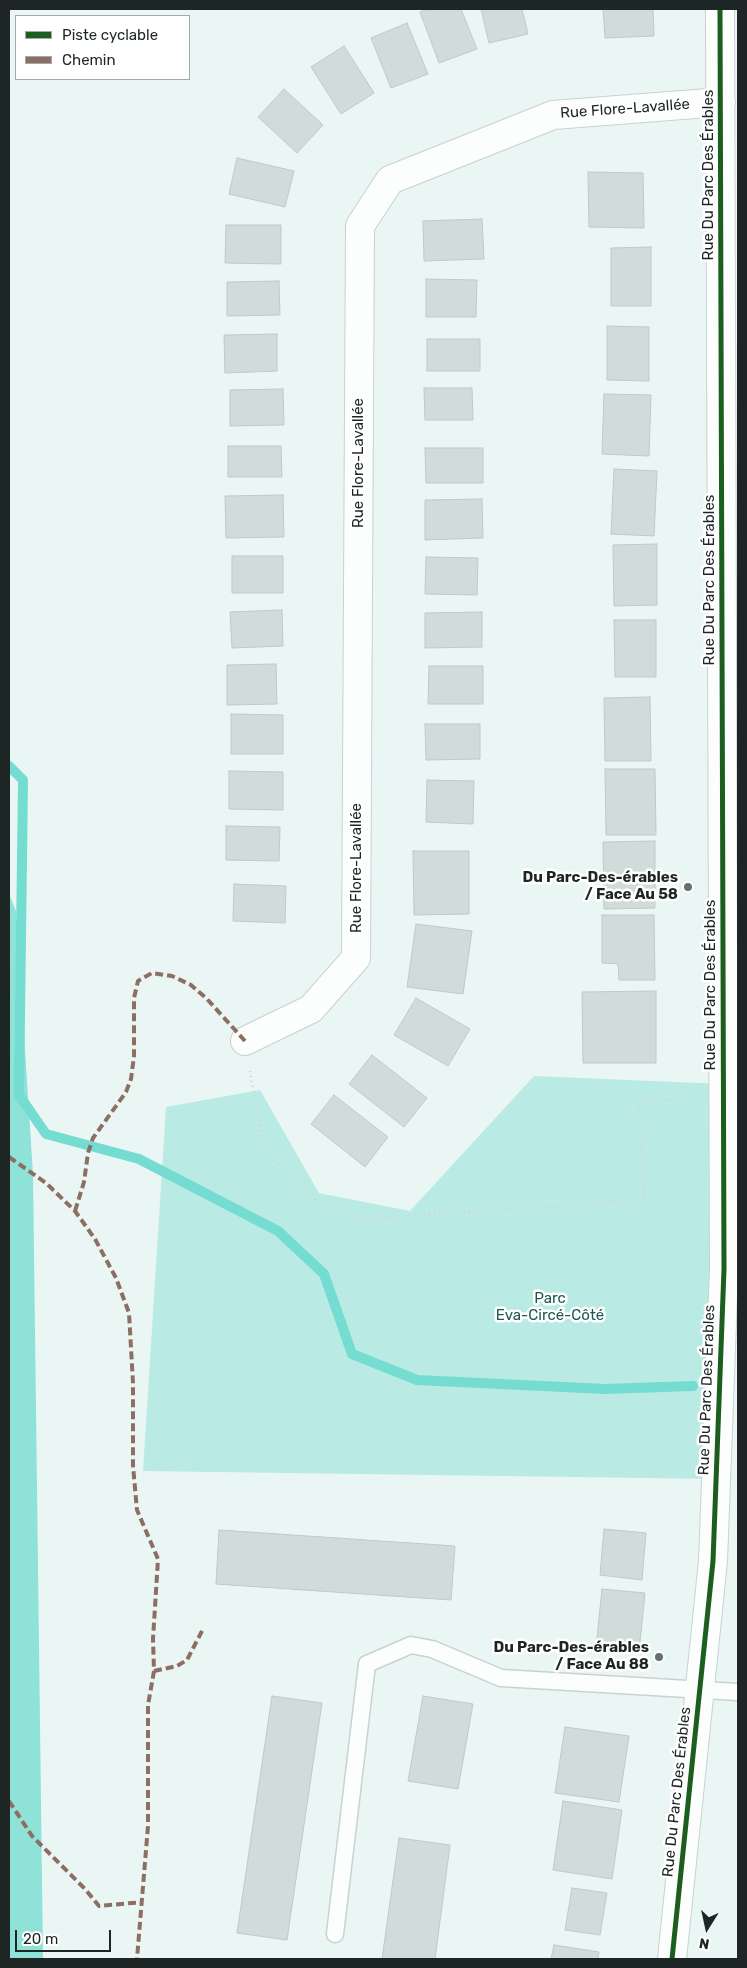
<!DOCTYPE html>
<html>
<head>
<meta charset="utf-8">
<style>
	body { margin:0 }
	#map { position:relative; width:747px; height:1968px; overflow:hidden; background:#eaf6f4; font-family:Rubik,sans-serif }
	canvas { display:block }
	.frame { position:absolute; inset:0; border:10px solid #1d2625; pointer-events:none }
	.legend { position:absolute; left:15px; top:15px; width:175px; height:65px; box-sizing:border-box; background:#fff; border:1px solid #a5a8a8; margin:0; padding:6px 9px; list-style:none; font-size:15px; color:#1d2625 }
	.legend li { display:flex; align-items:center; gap:10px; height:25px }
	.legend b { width:25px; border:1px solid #a5a8a8 }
	.north { position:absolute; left:682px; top:1903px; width:50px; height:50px; -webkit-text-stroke:4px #fff; paint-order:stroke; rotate:190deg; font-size:14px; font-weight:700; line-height:20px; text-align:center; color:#1d2625 }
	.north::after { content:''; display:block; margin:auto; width:18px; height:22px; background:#1d2625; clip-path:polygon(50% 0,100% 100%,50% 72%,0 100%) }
	.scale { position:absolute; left:15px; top:1930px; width:96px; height:22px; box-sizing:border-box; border:2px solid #1d2625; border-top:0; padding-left:6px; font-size:15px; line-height:18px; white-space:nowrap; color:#1d2625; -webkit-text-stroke:4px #fff; paint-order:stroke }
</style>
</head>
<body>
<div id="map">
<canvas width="747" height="1968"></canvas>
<div class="frame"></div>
<ul class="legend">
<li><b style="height:6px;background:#1b5e20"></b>Piste cyclable</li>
<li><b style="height:6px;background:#8d6e63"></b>Chemin</li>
</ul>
<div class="north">N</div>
<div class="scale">20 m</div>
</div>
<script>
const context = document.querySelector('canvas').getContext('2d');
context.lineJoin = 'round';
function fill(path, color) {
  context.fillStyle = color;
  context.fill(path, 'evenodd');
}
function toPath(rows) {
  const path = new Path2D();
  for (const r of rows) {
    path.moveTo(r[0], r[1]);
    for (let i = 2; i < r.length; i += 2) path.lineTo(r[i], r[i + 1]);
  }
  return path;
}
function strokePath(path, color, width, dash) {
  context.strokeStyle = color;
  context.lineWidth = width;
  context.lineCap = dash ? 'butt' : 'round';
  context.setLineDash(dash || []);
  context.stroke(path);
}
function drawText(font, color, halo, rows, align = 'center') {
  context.font = font + ' Rubik,sans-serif';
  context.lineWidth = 5;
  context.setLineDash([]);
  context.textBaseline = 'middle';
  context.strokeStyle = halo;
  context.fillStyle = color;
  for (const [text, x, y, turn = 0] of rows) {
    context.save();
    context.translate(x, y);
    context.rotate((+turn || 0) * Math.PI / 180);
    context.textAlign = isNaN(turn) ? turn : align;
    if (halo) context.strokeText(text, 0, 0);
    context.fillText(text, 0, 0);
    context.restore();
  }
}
fill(toPath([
	[534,1076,723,1084,716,1479,143,1471,166,1107,260,1090,319,1193,410,1211]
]), '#b9ebe4');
fill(toPath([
	[9,894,16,911,33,1174,43,1959,9,1959]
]), '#8ee2d8');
strokePath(toPath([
	[9,766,23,780,19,1095,46,1134,139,1159,278,1231,324,1274,352,1354,417,1380,605,1389,693,1386]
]), '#74dcd0', 10);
const building = toPath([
	[428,9,461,9,477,49,439,63,420,12,428,9],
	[481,9,522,9,528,34,489,43,481,9],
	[603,9,653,9,654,36,605,38,603,9],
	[407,23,428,74,391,88,371,38,407,23],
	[344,46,374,93,341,114,311,67,344,46],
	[284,89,323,125,297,153,258,117,284,89],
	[237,158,294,171,285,207,229,194,237,158],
	[588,172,643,173,644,228,589,227,588,172],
	[482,219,484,259,424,261,423,221,482,219],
	[226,225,281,225,281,264,225,263,226,225],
	[651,247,651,306,611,306,611,248,651,247],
	[426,279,477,280,476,317,426,317,426,279],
	[279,281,280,315,227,316,227,282,279,281],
	[607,326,649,327,649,381,607,380,607,326],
	[277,334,277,371,225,373,224,335,277,334],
	[427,339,480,339,480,371,427,371,427,339],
	[424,388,472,388,473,420,425,420,424,388],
	[283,389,284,425,230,426,230,390,283,389],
	[604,394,651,395,649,456,602,454,604,394],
	[228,446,281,446,282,477,228,477,228,446],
	[425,448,483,448,483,483,426,483,425,448],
	[614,469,657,471,654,536,611,534,614,469],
	[283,495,284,537,226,538,225,496,283,495],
	[482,499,483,538,425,540,425,500,482,499],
	[657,544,657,605,614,606,613,545,657,544],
	[232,556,283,556,283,593,232,593,232,556],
	[426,557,478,558,477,595,425,594,426,557],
	[282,610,283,646,232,648,230,612,282,610],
	[482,612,482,647,425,648,425,613,482,612],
	[614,620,656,620,656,677,615,677,614,620],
	[276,664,277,704,227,705,227,665,276,664],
	[429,666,483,666,483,704,428,704,429,666],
	[650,697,651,761,605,761,604,698,650,697],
	[231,714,283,715,283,754,231,754,231,714],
	[425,724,480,724,480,759,426,760,425,724],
	[605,769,655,769,656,835,606,835,605,769],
	[229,771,283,772,283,810,229,809,229,771],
	[427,780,474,781,473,824,426,822,427,780],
	[226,826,280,827,279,861,226,860,226,826],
	[655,841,655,908,604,909,603,842,655,841],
	[413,851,469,851,469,914,414,915,413,851],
	[234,884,286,886,285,923,233,921,234,884],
	[602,915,654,915,655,980,619,980,618,964,602,963,602,915],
	[416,924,472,931,463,994,407,987,416,924],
	[656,991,656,1063,583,1063,582,992,656,991],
	[416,998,470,1029,448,1066,394,1035,416,998],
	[372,1055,427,1098,404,1127,349,1084,372,1055],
	[334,1095,388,1137,365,1167,311,1124,334,1095],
	[604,1529,646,1533,642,1580,600,1575,604,1529],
	[219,1530,455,1546,451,1600,216,1584,219,1530],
	[602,1589,645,1593,639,1652,596,1648,602,1589],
	[272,1696,322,1703,287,1940,237,1933,272,1696],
	[423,1696,473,1704,458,1789,408,1781,423,1696],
	[565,1727,629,1736,619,1802,555,1793,565,1727],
	[563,1801,622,1810,612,1879,553,1870,563,1801],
	[399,1838,450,1845,435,1959,382,1959,399,1838],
	[572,1888,607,1893,600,1935,565,1930,572,1888],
	[554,1945,599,1952,598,1959,551,1959,554,1945]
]);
fill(building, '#d1dcda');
strokePath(building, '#bfc9c7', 1);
const service = toPath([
	[335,1934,367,1664,411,1645,432,1649,501,1678,738,1692]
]);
const minor = toPath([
	[245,1041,311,1009,356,958,360,226,390,180,553,115,721,102],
	[672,1959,713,1561,724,1269,720,9]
]);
strokePath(service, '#c8d2d0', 19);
strokePath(minor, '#c8d2d0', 30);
strokePath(toPath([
	[250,1071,264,1149,319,1204,358,1219,644,1200,639,1101,693,1100]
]), '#d1d5d5', 3, [1, 4]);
strokePath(service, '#fcfefd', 16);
strokePath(minor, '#fcfefd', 28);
strokePath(toPath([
	[9,1157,46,1183,75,1211,95,1239,116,1278,129,1313,133,1383,133,1466,137,1510,158,1559,153,1639,154,1671,148,1705,148,1826,137,1959],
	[75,1211,84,1182,88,1153,93,1138,126,1092,131,1079,134,1056,134,998,138,981,152,973,172,976,191,985,207,999,245,1041],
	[154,1671,177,1666,187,1660,203,1629],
	[9,1801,32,1836,85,1889,99,1906,143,1902]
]), '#8d6e63', 4, [8, 4]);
strokePath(toPath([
	[672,1959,713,1561,724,1269,720,9]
]), '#1b5e20', 5);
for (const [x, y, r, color] of [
	[688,887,5,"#656f6d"],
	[659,1657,5,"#656f6d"]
]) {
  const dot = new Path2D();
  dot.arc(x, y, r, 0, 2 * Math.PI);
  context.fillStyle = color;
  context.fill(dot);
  strokePath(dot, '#fff', 2);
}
drawText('15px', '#1d2625', '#fff', [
	["Rue Flore-Lavallée",625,109,-4],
	["Rue Du Parc Des Érables",709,175,-90],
	["Rue Flore-Lavallée",359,463,-90],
	["Rue Du Parc Des Érables",710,580,-90],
	["Rue Flore-Lavallée",357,868,-90],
	["Rue Du Parc Des Érables",711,985,-90],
	["Rue Du Parc Des Érables",707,1390,-88],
	["Rue Du Parc Des Érables",677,1792,-84]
]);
drawText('bold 15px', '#1d2625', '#fff', [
	["Du Parc-Des-érables",678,878],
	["/ Face Au 58",678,895],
	["Du Parc-Des-érables",649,1648],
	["/ Face Au 88",649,1665]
], 'right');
drawText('15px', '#1e5850', '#fff', [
	["Parc",550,1299],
	["Eva-Circé-Côté",550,1316]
]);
</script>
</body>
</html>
